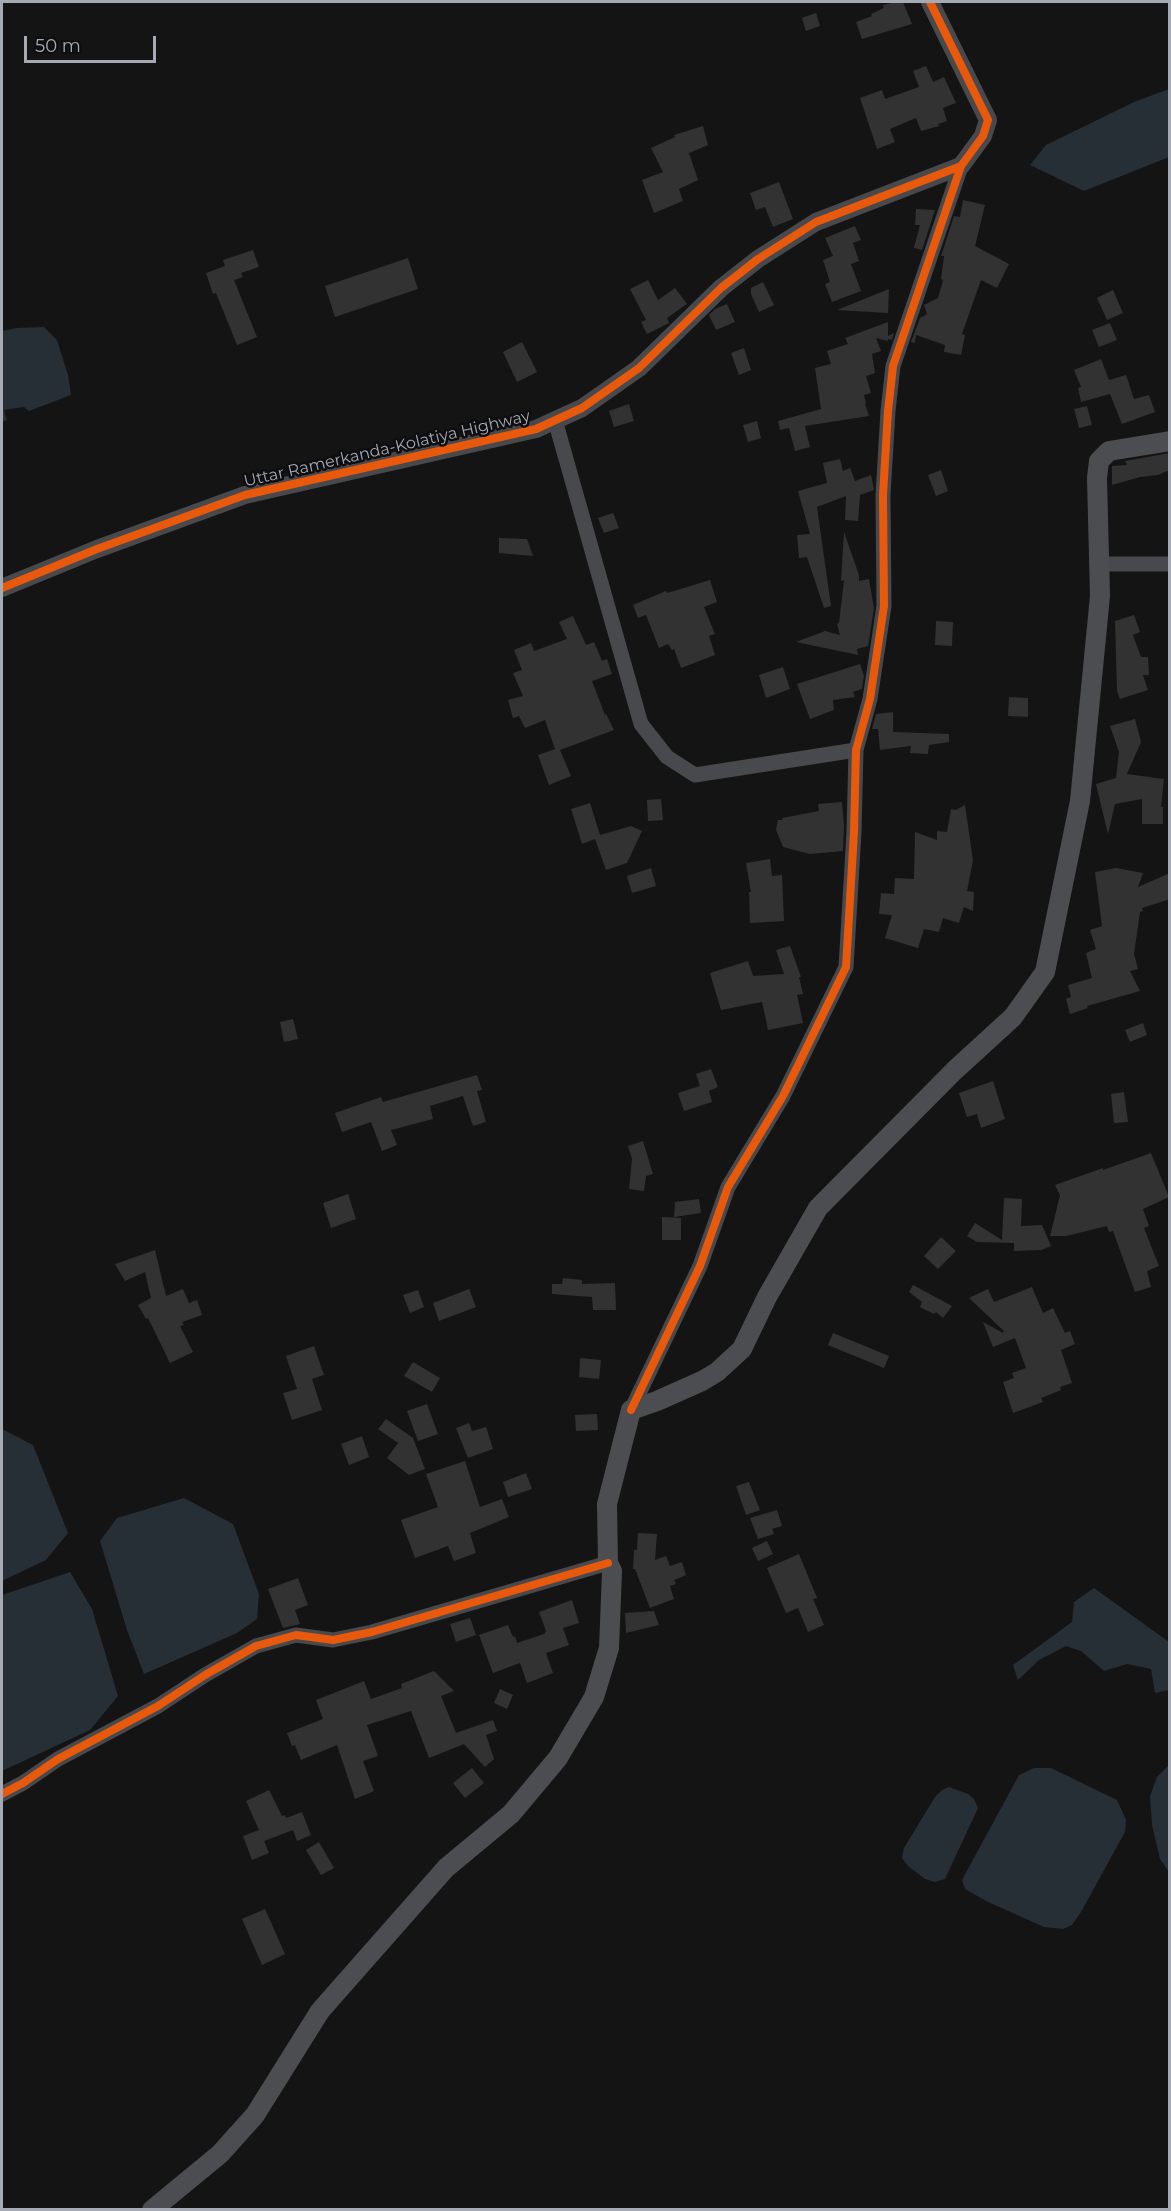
<!DOCTYPE html>
<html>
<head>
<meta charset="utf-8">
<style>
	body { margin:0 }
	#map { position:relative; width:1171px; height:2211px; overflow:hidden; background:#141414; font-family:Montserrat,sans-serif }
	canvas { display:block }
	.frame { position:absolute; inset:0; border:3px solid #a5aab5; pointer-events:none }
	.scale { position:absolute; left:24px; top:36px; width:132px; height:27px; box-sizing:border-box; border:3px solid #a5aab5; border-top:0; padding-left:8px; font-size:18px; line-height:21px; white-space:nowrap; color:#a5aab5; -webkit-text-stroke:4px #0e0e10; paint-order:stroke }
</style>
</head>
<body>
<div id="map">
<canvas width="1171" height="2211"></canvas>
<div class="frame"></div>
<div class="scale">50 m</div>
</div>
<script>
const context = document.querySelector('canvas').getContext('2d');
context.lineJoin = 'round';
function fill(path, color) {
  context.fillStyle = color;
  context.fill(path, 'evenodd');
}
function toPath(rows) {
  const path = new Path2D();
  for (const r of rows) {
    path.moveTo(r[0], r[1]);
    for (let i = 2; i < r.length; i += 2) path.lineTo(r[i], r[i + 1]);
  }
  return path;
}
function strokePath(path, color, width, dash) {
  context.strokeStyle = color;
  context.lineWidth = width;
  context.lineCap = dash ? 'butt' : 'round';
  context.setLineDash(dash || []);
  context.stroke(path);
}
function drawText(font, color, halo, rows, align = 'center') {
  context.font = font + ' Montserrat,sans-serif';
  context.lineWidth = 5;
  context.setLineDash([]);
  context.textBaseline = 'middle';
  context.strokeStyle = halo;
  context.fillStyle = color;
  for (const [text, x, y, turn = 0] of rows) {
    context.save();
    context.translate(x, y);
    context.rotate((+turn || 0) * Math.PI / 180);
    context.textAlign = isNaN(turn) ? turn : align;
    if (halo) context.strokeText(text, 0, 0);
    context.fillText(text, 0, 0);
    context.restore();
  }
}
fill(toPath([
	[1169,89,1169,157,1084,191,1030,165,1046,145,1134,102],
	[44,327,57,340,68,375,71,395,29,411,24,407,4,410,7,420,2,422,2,331,17,328],
	[2,1429,33,1445,68,1533,46,1560,2,1581],
	[184,1498,233,1524,259,1594,257,1619,237,1633,144,1674,127,1630,100,1541,117,1518],
	[70,1572,92,1609,118,1696,90,1730,2,1771,2,1595],
	[1094,1588,1169,1642,1169,1690,1155,1693,1151,1669,1127,1664,1104,1671,1081,1651,1066,1646,1039,1660,1018,1680,1013,1665,1072,1622,1074,1602],
	[1169,1765,1169,1872,1160,1859,1152,1825,1150,1796,1157,1777],
	[1034,1768,1051,1768,1117,1800,1126,1820,1125,1832,1081,1912,1072,1925,1063,1929,1044,1927,986,1901,965,1889,962,1880,1019,1775],
	[949,1787,968,1794,974,1799,978,1808,945,1879,935,1882,925,1879,908,1866,902,1858,904,1848,935,1797,942,1790]
]), '#272f36');
fill(toPath([
	[896,2,903,2,912,24,862,39,856,22,872,16,871,14,884,8,883,5],
	[816,13,820,26,806,31,802,18],
	[926,66,933,82,944,77,956,103,943,108,947,121,938,124,939,126,921,131,916,118,890,129,895,142,877,149,860,98,882,90,885,99,919,87,913,71],
	[703,126,708,145,689,153,698,180,679,189,683,201,654,213,642,180,663,172,651,148,675,137,674,135],
	[779,182,793,219,773,227,765,207,756,210,750,193],
	[963,200,985,205,975,246,1009,264,997,288,981,280,962,334,965,335,961,355,944,352,945,345,916,335,915,343,911,342,920,318,927,314,924,305,938,298,943,280,941,279,944,256,941,256,954,216,960,217],
	[916,209,935,210,922,250,914,248,920,225,915,225],
	[855,226,861,240,853,243,859,261,851,264,861,291,832,302,825,284,830,282,823,260,833,256,825,238],
	[253,250,259,267,241,273,243,277,234,280,257,337,237,345,216,293,213,294,206,273,225,266,223,260],
	[408,258,418,289,335,317,325,286],
	[648,280,658,300,675,288,687,304,667,318,669,323,647,334,641,322,646,320,630,289],
	[763,282,774,305,759,312,751,294,751,288],
	[889,289,888,313,837,310],
	[1113,290,1123,313,1107,320,1097,298],
	[727,304,735,322,716,330,709,315,715,309],
	[888,322,888,336,894,333,892,340,888,339,888,341,876,338,881,351,872,354,875,373,866,376,871,393,864,395,866,403,865,404,869,416,805,426,810,447,795,451,789,428,780,430,778,421,821,409,815,368,831,364,827,351,848,344,845,338],
	[1110,323,1117,340,1099,347,1092,330],
	[522,342,537,372,517,382,503,352],
	[744,348,751,370,739,375,731,353],
	[1101,359,1109,380,1126,375,1134,399,1149,395,1155,412,1122,424,1110,394,1081,402,1078,388,1081,387,1074,370],
	[629,404,634,421,614,427,609,411],
	[1087,406,1092,425,1079,428,1074,409],
	[757,421,761,438,748,442,743,425],
	[1170,453,1170,473,1167,471,1158,475,1140,477,1112,485,1112,466,1127,465,1125,461],
	[840,459,843,471,850,468,855,481,871,475,874,490,860,495,858,521,845,520,846,496,817,507,831,606,824,608,807,557,799,558,797,535,810,534,798,491,827,483,823,463],
	[941,470,948,491,936,496,928,475],
	[613,513,619,528,604,533,598,518],
	[844,532,859,575,859,581,869,579,874,609,868,646,857,649,858,655,796,642,825,631,840,635,837,624,839,623,844,580,841,581],
	[499,538,527,539,533,556,499,553],
	[710,580,717,602,704,607,715,634,709,636,715,655,681,668,674,649,672,650,668,644,659,648,646,615,638,618,633,605,666,591,667,593,674,591],
	[1134,615,1140,632,1133,635,1141,657,1148,657,1149,675,1143,675,1148,690,1120,699,1117,691,1115,621],
	[573,616,586,645,594,642,602,661,607,659,612,674,592,681,605,715,606,714,614,730,560,750,571,776,549,785,538,755,555,749,545,720,525,728,519,716,513,718,508,700,523,696,513,673,522,670,514,650,531,643,534,651,567,639,559,622],
	[936,621,953,622,952,646,935,645],
	[860,664,864,676,862,689,853,692,855,697,833,700,834,710,810,719,797,684],
	[783,667,790,689,766,698,759,675],
	[1009,697,1028,698,1028,717,1008,716],
	[893,712,893,732,949,734,949,742,929,745,928,754,910,753,911,746,880,750,878,729,872,729,876,714],
	[1135,719,1141,742,1127,774,1164,779,1161,807,1163,807,1163,824,1142,824,1142,799,1115,804,1108,834,1096,784,1116,778,1119,752,1110,726],
	[661,799,663,820,648,821,647,800],
	[842,802,844,826,843,851,810,854,783,847,776,830,778,820,783,820,782,818,819,811,818,804],
	[590,803,600,835,631,826,642,831,627,863,606,870,595,839,582,844,571,809],
	[965,805,973,860,967,891,974,892,973,911,964,907,959,923,943,918,939,932,924,929,918,948,885,938,892,915,879,914,881,893,894,894,895,878,914,879,915,832,937,840,937,831,947,832,951,809,956,810],
	[770,859,772,876,782,875,784,921,750,923,749,892,751,892,746,863],
	[651,868,656,886,632,893,627,876],
	[1116,868,1143,873,1138,887,1170,873,1170,899,1142,908,1143,911,1140,912,1134,954,1138,969,1130,971,1140,991,1087,1006,1088,1008,1070,1014,1066,999,1071,997,1068,985,1092,978,1086,953,1096,949,1090,930,1102,926,1095,872],
	[790,946,801,977,799,977,803,994,797,995,803,1023,768,1030,762,1002,721,1010,710,973,748,961,753,976,784,974,776,950],
	[293,1019,298,1039,284,1042,280,1022],
	[1143,1023,1147,1035,1130,1042,1125,1030],
	[711,1069,718,1087,709,1091,712,1102,684,1111,678,1093,700,1086,696,1074],
	[477,1075,482,1090,477,1091,486,1122,473,1126,463,1096,430,1106,433,1119,391,1130,397,1145,382,1151,371,1122,342,1132,335,1113,381,1097,383,1102],
	[993,1081,1005,1119,981,1128,977,1114,967,1117,959,1093],
	[1124,1092,1128,1122,1114,1123,1111,1094],
	[643,1141,653,1174,646,1176,644,1191,629,1189,632,1159,628,1146],
	[1151,1153,1169,1197,1143,1209,1149,1226,1144,1228,1159,1266,1147,1271,1151,1287,1135,1292,1113,1231,1109,1232,1107,1226,1066,1236,1050,1236,1060,1195,1055,1185,1103,1168,1103,1170],
	[348,1194,356,1219,331,1228,323,1203],
	[1004,1198,1022,1199,1021,1226,1042,1225,1051,1246,1041,1250,1014,1251,1014,1243,977,1242,967,1236,975,1223,1002,1240],
	[699,1199,701,1213,674,1217,675,1202],
	[662,1217,681,1218,681,1240,662,1240],
	[941,1237,956,1251,938,1269,924,1256],
	[155,1250,166,1296,183,1289,189,1303,197,1300,202,1315,182,1322,184,1325,180,1326,193,1352,170,1363,148,1318,146,1319,138,1305,151,1298,145,1272,125,1281,115,1264],
	[563,1278,582,1280,582,1284,615,1283,616,1310,593,1310,592,1297,552,1294,552,1284,562,1284],
	[913,1285,952,1306,943,1318,936,1312,934,1314,920,1307,922,1302,909,1292],
	[1032,1287,1043,1313,1053,1308,1065,1333,1070,1331,1075,1344,1061,1350,1072,1383,1060,1387,1061,1390,1041,1398,1043,1402,1013,1413,1003,1382,1014,1378,1012,1373,1026,1368,1015,1338,993,1347,983,1322,1003,1333,1004,1331,969,1298,988,1289,994,1302],
	[469,1289,476,1307,439,1321,433,1303],
	[418,1290,424,1307,410,1313,403,1295],
	[833,1333,889,1356,884,1368,828,1345],
	[314,1346,324,1375,312,1379,322,1410,292,1420,283,1393,297,1389,286,1356],
	[580,1358,601,1360,599,1379,579,1377],
	[413,1362,440,1378,432,1392,404,1376],
	[427,1404,438,1434,418,1441,407,1411],
	[597,1414,598,1430,576,1431,575,1415],
	[386,1419,413,1438,425,1469,409,1475,387,1458,398,1443,378,1429],
	[469,1423,472,1431,486,1427,493,1449,468,1458,456,1428],
	[362,1436,369,1457,349,1465,341,1444],
	[465,1461,480,1507,502,1499,509,1517,470,1533,476,1553,454,1561,448,1546,415,1558,401,1520,438,1507,426,1474],
	[526,1473,532,1489,508,1497,503,1482],
	[749,1482,760,1510,746,1515,736,1486],
	[777,1510,782,1526,772,1529,774,1534,758,1539,750,1518],
	[638,1533,657,1534,655,1560,666,1556,670,1566,682,1562,686,1575,674,1580,676,1584,670,1586,674,1599,650,1608,635,1569,633,1569,634,1550,637,1550],
	[767,1541,773,1554,758,1561,752,1548],
	[799,1554,817,1598,813,1599,824,1625,808,1632,798,1608,786,1613,767,1568],
	[298,1578,308,1605,295,1610,300,1624,283,1628,268,1589],
	[572,1600,579,1623,563,1628,569,1645,546,1653,553,1673,527,1683,520,1663,493,1673,479,1635,508,1625,513,1637,515,1636,517,1643,544,1634,546,1631,539,1612],
	[654,1611,659,1625,626,1633,625,1613],
	[470,1618,476,1635,456,1642,450,1624],
	[434,1671,454,1691,441,1696,456,1733,493,1720,497,1731,486,1735,494,1759,485,1767,464,1744,429,1758,411,1711,367,1725,378,1756,363,1761,374,1791,355,1799,337,1745,301,1760,295,1745,292,1746,287,1733,323,1719,316,1700,364,1681,371,1699,402,1688,401,1684],
	[500,1689,513,1695,507,1709,494,1703],
	[472,1768,484,1783,465,1798,453,1783],
	[269,1790,282,1816,285,1815,286,1818,302,1812,311,1835,297,1841,293,1830,264,1841,260,1831,269,1853,252,1860,243,1836,259,1830,246,1801],
	[319,1842,334,1868,321,1875,306,1850],
	[265,1909,285,1954,262,1965,242,1919]
]), '#323233');
strokePath(toPath([
	[555,420,641,724,667,757,695,775,856,750],
	[1100,564,1170,564],
	[631,1410,700,1266,728,1187,783,1096,846,967,854,832,856,750,870,699,884,606,883,495,888,411,893,366,961,166],
	[2,1794,23,1783,58,1759,158,1706,205,1675,256,1646,296,1635,333,1640,372,1632,608,1563]
]), '#48494d', 15);
strokePath(toPath([
	[2,588,97,549,245,495,536,429,582,408,639,368,721,288,758,259,816,222,961,166,983,136,988,120,930,2]
]), '#48494d', 18);
strokePath(toPath([
	[152,2210,220,2154,255,2115,320,2011,446,1868,511,1814,558,1758,594,1697,609,1648,612,1571,608,1563,607,1504,631,1410,657,1401,702,1381,717,1372,742,1349,767,1297,818,1208,955,1070,1013,1017,1045,972,1080,801,1100,596,1097,478,1099,461,1109,451,1170,441]
]), '#4c4d51', 20);
strokePath(toPath([
	[2,588,97,549,245,495,536,429,582,408,639,368,721,288,758,259,816,222,961,166,983,136,988,120,930,2],
	[631,1410,700,1266,728,1187,783,1096,846,967,854,832,856,750,870,699,884,606,883,495,888,411,893,366,961,166],
	[2,1794,23,1783,58,1759,158,1706,205,1675,256,1646,296,1635,333,1640,372,1632,608,1563]
]), '#e8590c', 8);
drawText('16px', '#a5aab5', '#0e0e10', [
	["Uttar Ramerkanda-Kolatiya Highway",387,449,-13]
]);
</script>
</body>
</html>
